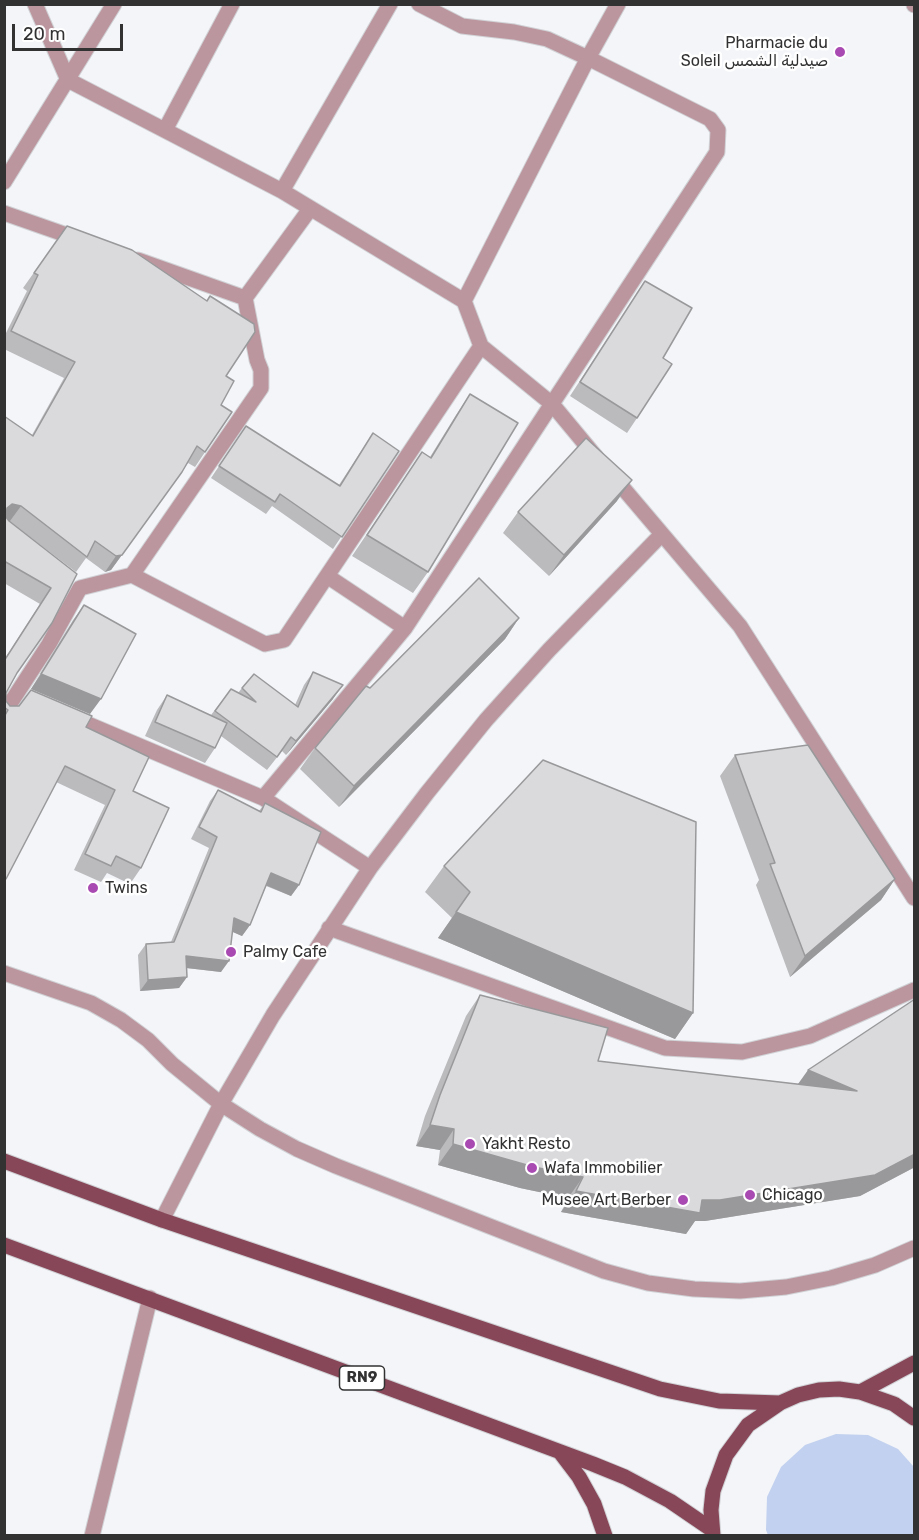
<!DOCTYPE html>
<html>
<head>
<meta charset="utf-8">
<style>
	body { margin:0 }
	#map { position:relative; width:919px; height:1540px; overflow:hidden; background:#f3f5f8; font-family:Rubik,sans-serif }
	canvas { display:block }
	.frame { position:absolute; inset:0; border:6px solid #323233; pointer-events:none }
	.scale { position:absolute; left:12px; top:24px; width:111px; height:27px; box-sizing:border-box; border:3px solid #323233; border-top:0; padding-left:8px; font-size:18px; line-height:21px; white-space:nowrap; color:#323233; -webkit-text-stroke:4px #fff; paint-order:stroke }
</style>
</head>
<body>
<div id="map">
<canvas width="919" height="1540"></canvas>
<div class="frame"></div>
<div class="scale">20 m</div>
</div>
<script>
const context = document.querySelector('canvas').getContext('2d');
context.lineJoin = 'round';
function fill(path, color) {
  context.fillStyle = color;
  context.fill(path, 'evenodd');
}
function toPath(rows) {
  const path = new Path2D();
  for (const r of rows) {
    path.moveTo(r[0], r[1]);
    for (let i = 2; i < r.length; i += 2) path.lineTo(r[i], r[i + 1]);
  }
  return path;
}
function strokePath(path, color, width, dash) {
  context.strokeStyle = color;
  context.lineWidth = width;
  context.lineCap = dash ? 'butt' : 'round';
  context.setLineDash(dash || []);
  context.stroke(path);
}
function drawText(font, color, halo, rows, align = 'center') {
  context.font = font + ' Rubik,"Noto Naskh Arabic",sans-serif';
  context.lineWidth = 5;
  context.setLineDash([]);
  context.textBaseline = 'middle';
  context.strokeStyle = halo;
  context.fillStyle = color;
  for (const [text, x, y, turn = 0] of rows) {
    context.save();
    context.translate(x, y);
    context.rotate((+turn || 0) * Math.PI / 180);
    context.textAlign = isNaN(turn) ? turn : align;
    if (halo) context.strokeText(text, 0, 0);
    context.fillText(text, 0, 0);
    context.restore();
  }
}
fill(toPath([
	[836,1434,868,1435,898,1449,914,1467,914,1535,768,1535,766,1530,767,1497,781,1467,805,1445]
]), '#c2d1ef');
const minor = toPath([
	[35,4,68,80,282,191,464,301,481,346,552,404,596,457],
	[914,4,914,5],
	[165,130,232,4],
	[4,182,114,4],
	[282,191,390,4],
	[4,213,81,240],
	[245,298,310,209],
	[464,301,588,58,618,4],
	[612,475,740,626,914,898],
	[132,575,265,644,284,640,481,346],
	[327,576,405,628,717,152,718,130,710,119,588,58,547,39,514,32,462,26,419,4],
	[4,713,49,644,80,588,132,575,261,388,261,370,257,360,245,298,138,260],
	[71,717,263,798,370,868],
	[263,798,405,628],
	[329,928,665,1048,742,1052,810,1036,914,990],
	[4,973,91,1003,121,1020,148,1040,172,1064,221,1104,260,1129,297,1149,336,1166,604,1271,648,1283,694,1289,740,1291,786,1287,831,1278,875,1265,914,1248],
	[162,1220,221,1104,273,1015,370,868,427,793,486,720,549,650,662,534],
	[92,1536,150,1298]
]);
const major = toPath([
	[4,1161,162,1220,660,1389,719,1401,780,1403],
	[4,1245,593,1464,625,1477,670,1501,711,1529],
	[860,1392,914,1363],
	[560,1452,579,1477,594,1504,605,1536],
	[713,1536,711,1510,713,1491,726,1455,748,1425,780,1403,798,1395,819,1390,839,1389,860,1392,894,1404,914,1418]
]);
strokePath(minor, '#d0d2d5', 17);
strokePath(major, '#d0d2d5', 17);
strokePath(minor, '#bc969f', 15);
strokePath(major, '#874759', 15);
fill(toPath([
	[67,226,226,376,221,405,232,412,195,467,188,463,111,570,105,572,86,558,76,572,9,521,77,574,17,673,6,693,6,701,10,706,86,727,133,791,141,868,130,884,107,873,101,882,74,870,105,805,56,782,4,880,4,660,40,604,4,583,4,416,32,435,64,378,4,349,4,337,27,291,23,288],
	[645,281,663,358,637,418,627,433,570,396],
	[470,394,428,572,413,593,352,556,422,452,430,457,456,415],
	[246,426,339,485,373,433,399,451,333,549,272,506,266,514,211,478],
	[617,501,549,576,503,533,518,512],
	[84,605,90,714,31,689,73,620],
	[519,618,505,639,339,807,300,769,315,748,370,688],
	[313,672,333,699,286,755,282,751,267,770,221,736,215,748,205,763,145,736,157,710,167,695,211,715,231,689,238,693,242,688,295,705,304,685],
	[735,755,895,879,881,900,790,977,756,885,759,880,720,776],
	[218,790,259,811,265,803,299,885,291,896,266,886,250,925,242,936,233,932,221,972,186,968,187,977,179,988,140,991,138,955,146,944,171,942,209,848,191,839,210,801],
	[444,866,693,1013,675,1039,438,938,452,918,425,892],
	[480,995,598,1061,798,1084,915,999,915,1167,860,1196,705,1221,695,1221,686,1234,561,1212,568,1198,520,1188,438,1165,440,1150,416,1146,425,1116,466,1016]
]), '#bbbbbe');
fill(toPath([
	[182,472,111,570,105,572,116,556],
	[632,480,617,501,549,576,564,555],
	[12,504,21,506,10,521,4,520,7,508],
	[519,618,505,639,339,807,354,786],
	[41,674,101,699,90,714,31,689],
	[343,685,333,699,286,755,296,741],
	[271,873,299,885,291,896,263,884],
	[895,879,881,900,790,977,805,956],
	[456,912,693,1013,675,1039,438,938],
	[234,918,250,925,242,936,226,929],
	[186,956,229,961,221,972,178,967],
	[187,977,179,988,140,991,148,980],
	[808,1070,857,1091,793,1091],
	[430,1125,454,1129,440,1150,416,1146],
	[453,1144,583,1177,568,1198,520,1188,438,1165],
	[915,1154,915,1167,860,1196,705,1221,695,1221,686,1234,561,1212,576,1191,702,1200]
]), '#99999b');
const building = toPath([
	[67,226,132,250,207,301,210,296,254,324,255,332,226,376,234,381,221,405,232,412,205,452,197,446,182,472,122,555,116,556,95,541,87,557,21,506,12,504,7,508,6,517,9,521,77,574,52,623,17,673,6,693,6,701,10,706,19,706,31,690,92,716,86,727,149,757,133,791,169,808,141,868,116,856,111,866,85,854,115,790,65,766,6,879,4,878,4,717,8,710,4,707,4,661,51,588,4,561,4,416,33,436,75,362,11,331,38,275,34,273,67,226],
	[645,281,692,308,663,358,672,364,637,418,580,382,645,281],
	[470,394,518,423,428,572,367,535,422,452,431,458,470,394],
	[246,426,340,486,373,433,399,451,342,537,280,494,275,502,219,466,246,426],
	[586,438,632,480,564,555,518,512,586,438],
	[479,578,519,618,354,786,315,748,366,686,370,688,479,578],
	[84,605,136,634,101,699,41,674,84,605],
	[313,672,343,685,296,741,291,737,277,757,215,711,231,689,256,702,242,688,254,674,298,707,313,672],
	[167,695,227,723,215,748,155,722,167,695],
	[808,745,895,879,805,956,770,864,775,863,735,755,808,745],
	[543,760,696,822,693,1013,456,912,470,892,444,866,543,760],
	[218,790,261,812,265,803,321,832,299,885,271,873,250,925,234,918,229,961,186,956,187,977,148,980,146,944,174,942,217,837,199,827,218,790],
	[480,995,608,1028,598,1061,857,1091,808,1070,915,999,915,1154,875,1175,720,1200,702,1200,700,1213,576,1191,583,1177,534,1167,453,1144,454,1129,430,1125,440,1095,480,995]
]);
fill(building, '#dadadd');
strokePath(building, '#99999b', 1.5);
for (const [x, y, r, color] of [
	[840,52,6,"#a94ab3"],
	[93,888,6,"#a94ab3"],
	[231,952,6,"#a94ab3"],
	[470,1144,6,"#a94ab3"],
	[532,1168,6,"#a94ab3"],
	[750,1195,6,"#a94ab3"],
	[683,1200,6,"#a94ab3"]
]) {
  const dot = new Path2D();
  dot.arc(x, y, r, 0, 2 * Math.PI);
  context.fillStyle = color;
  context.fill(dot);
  strokePath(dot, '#fff', 2);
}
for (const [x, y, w] of [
	[362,1378,45]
]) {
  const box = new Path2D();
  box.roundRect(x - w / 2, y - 12, w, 24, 4.5);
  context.fillStyle = '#fff';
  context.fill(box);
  strokePath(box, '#323233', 1.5);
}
drawText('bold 15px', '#323233', null, [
	["RN9",362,1378]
]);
drawText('16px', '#323233', '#fff', [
	["Pharmacie du",828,43,"right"],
	["Soleil صيدلية الشمس",828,61,"right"],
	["Twins",105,888],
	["Palmy Cafe",243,952],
	["Yakht Resto",482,1144],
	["Wafa Immobilier",544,1168],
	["Chicago",762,1195],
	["Musee Art Berber",671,1200,"right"]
], 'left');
</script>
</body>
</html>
